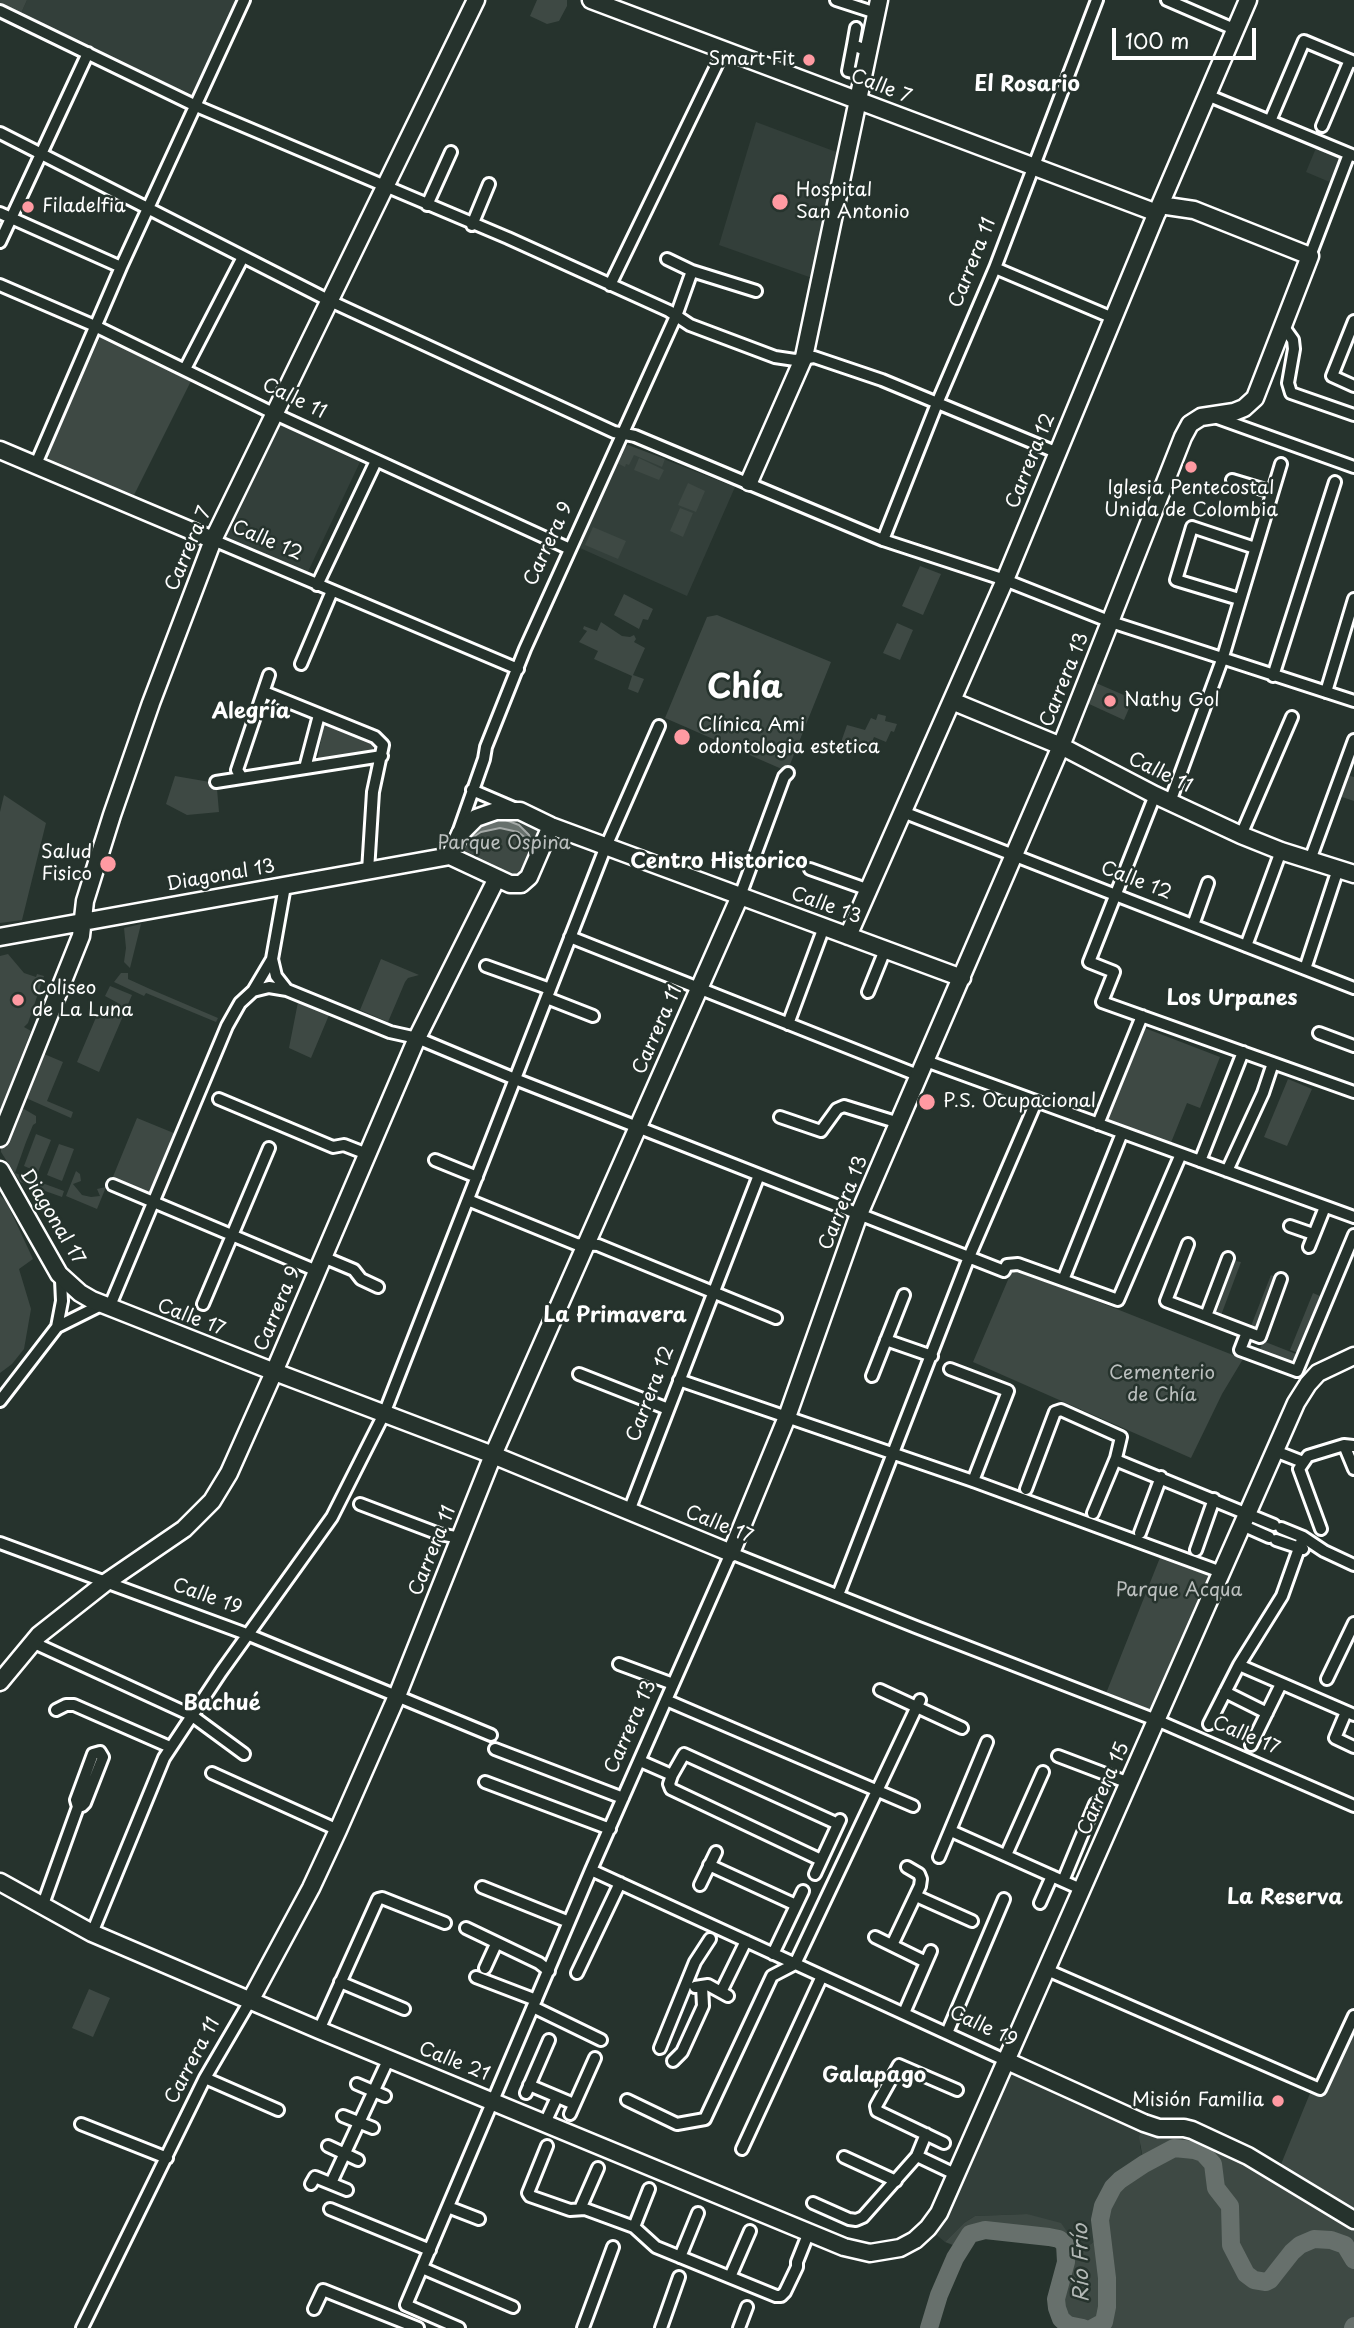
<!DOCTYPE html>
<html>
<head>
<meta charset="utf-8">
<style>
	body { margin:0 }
	#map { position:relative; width:1354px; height:2328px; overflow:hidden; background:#26332d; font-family:"Playpen Sans",sans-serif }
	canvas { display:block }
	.scale { position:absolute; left:1112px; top:28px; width:144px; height:32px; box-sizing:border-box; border:4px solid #fff; border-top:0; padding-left:9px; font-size:21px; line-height:24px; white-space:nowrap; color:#fff; -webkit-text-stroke:5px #26332d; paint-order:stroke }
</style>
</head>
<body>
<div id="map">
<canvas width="1354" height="2328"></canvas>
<div class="scale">100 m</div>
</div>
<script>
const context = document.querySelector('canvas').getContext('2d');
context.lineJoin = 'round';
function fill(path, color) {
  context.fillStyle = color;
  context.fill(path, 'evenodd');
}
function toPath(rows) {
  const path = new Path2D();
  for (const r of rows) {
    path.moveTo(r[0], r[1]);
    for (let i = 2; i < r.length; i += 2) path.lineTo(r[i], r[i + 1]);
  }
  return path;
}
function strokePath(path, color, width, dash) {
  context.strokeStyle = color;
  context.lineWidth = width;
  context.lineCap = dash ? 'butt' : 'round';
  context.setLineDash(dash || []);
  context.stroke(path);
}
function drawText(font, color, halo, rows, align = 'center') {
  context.font = font + ' "Playpen Sans",sans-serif';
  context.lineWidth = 5;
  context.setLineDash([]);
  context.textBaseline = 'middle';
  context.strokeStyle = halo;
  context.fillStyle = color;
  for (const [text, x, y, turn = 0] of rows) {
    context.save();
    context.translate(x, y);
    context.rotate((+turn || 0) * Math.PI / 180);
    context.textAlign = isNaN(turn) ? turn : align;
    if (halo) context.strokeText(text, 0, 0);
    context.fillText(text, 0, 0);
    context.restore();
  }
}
fill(toPath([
	[27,0,244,0,196,106,18,20],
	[756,122,839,153,812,278,719,245],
	[1316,148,1342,159,1332,183,1306,172],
	[278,423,360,462,305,578,223,540],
	[628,445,735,487,687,596,580,548,610,477,624,448],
	[1007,2061,1144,2123,1140,2146,1144,2164,1120,2180,1100,2220,1102,2234,1091,2244,1080,2249,1074,2239,1027,2214,975,2216,964,2223,945,2242,928,2228]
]), '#333f3a');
fill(toPath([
	[0,0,27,0,18,20,0,11],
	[537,0,567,0,567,6,559,21,547,24,530,16],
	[102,333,192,379,134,495,51,463,47,453],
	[628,445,665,459,662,467,634,455,629,465,626,464,625,467,617,463,624,448],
	[639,458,664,470,659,480,634,470],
	[688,483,705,491,696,512,678,505],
	[680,508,693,513,683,537,670,531],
	[593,527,626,541,618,559,585,545],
	[920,566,941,574,923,615,902,606],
	[624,594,653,609,648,620,643,619,639,629,614,615],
	[717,615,831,662,789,767,784,770,665,718,707,617],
	[601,622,622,636,630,637,634,635,636,639,634,642,645,648,633,675,644,679,638,693,628,689,632,676,594,659,598,651,579,642,587,631,583,629,584,626,597,631],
	[897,623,913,630,900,660,883,653],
	[1096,683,1133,699,1124,720,1087,703],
	[878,714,886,716,885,721,897,724,894,732,891,731,886,742,874,737,867,754,840,745,847,725,865,730,871,718,876,720],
	[324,722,336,724,375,744,372,753,317,763],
	[1346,775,1354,777,1354,801,1339,796],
	[175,776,210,782,217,789,219,812,187,815,166,804],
	[4,795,46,823,22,920,0,923,0,812],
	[502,812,547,829,522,881,454,854,463,834],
	[141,924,130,968,124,962,126,948,124,928],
	[8,954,24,973,36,977,37,974,44,976,28,1023,24,1027,31,1031,0,1112,0,956],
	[381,959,419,975,408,978,405,982,388,1022,360,1010],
	[121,973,128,973,128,979,150,989,218,1018,216,1022,146,993,144,996,114,982],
	[110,986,132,995,99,1072,77,1062,100,1008,106,1011,103,1016,110,1019,118,1003,105,996],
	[298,1002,329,1015,311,1058,289,1048],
	[1142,1027,1220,1057,1200,1108,1187,1103,1170,1145,1105,1120],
	[44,1054,63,1062,47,1101,73,1112,71,1118,26,1098],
	[1288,1079,1312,1089,1287,1146,1264,1137],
	[24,1109,36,1116,36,1123,33,1125,26,1142,15,1173,64,1191,62,1197,20,1182,1,1152,1,1147,6,1135,13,1133,18,1121,17,1111],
	[137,1118,181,1136,153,1202,110,1184],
	[36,1134,51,1140,38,1172,24,1166],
	[59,1144,74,1149,62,1181,47,1175],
	[76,1171,80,1174,81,1181,73,1184,82,1195,91,1197,100,1196,97,1189,106,1187,97,1209,66,1196],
	[0,1195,6,1201,33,1259,19,1269,31,1309,24,1349,12,1364,0,1373],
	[1235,1261,1241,1262,1220,1318,1215,1316],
	[1013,1268,1243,1359,1222,1394,1191,1458,973,1362],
	[1271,1275,1276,1277,1254,1333,1249,1331],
	[1313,1293,1320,1296,1298,1353,1290,1350],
	[1263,1341,1296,1354,1292,1364,1259,1351],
	[1163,1550,1221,1572,1157,1720,1103,1701],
	[89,1989,110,1998,93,2037,72,2028],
	[1354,2016,1354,2328,1069,2328,1061,2319,1057,2308,1056,2299,1067,2251,1065,2244,1059,2240,985,2230,970,2234,961,2248,945,2242,964,2223,975,2216,1027,2214,1061,2223,1079,2249,1091,2244,1102,2234,1101,2213,1113,2187,1144,2164,1139,2137,1144,2123,1184,2128,1277,2174,1313,2086,1320,2089]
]), '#3e4944');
const water = toPath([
	[503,819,519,825,529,835,532,843,518,832,500,828,481,832,470,839,479,827,486,823,503,819]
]);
fill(water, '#67706c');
strokePath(water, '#a4a9a7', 2);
strokePath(toPath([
	[929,2328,939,2295,955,2258,970,2234,985,2230,1049,2237,1059,2239,1065,2244,1066,2262,1056,2299,1057,2308,1061,2319,1068,2325,1083,2328],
	[1093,2328,1104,2322,1107,2307,1107,2278,1100,2220,1103,2206,1113,2187,1120,2180,1144,2164,1174,2148,1194,2150,1203,2153,1213,2164,1216,2188,1230,2206,1231,2245,1246,2274,1254,2280,1266,2282,1270,2280,1292,2252,1300,2245,1314,2239,1331,2240,1345,2245,1354,2260],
	[1353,2328,1354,2326]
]), '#67706c', 18);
const street = toPath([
	[836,0,876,13],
	[1167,0,1234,29],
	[0,11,196,106,508,238,669,311,690,325,775,357,795,360,814,357,882,380,1058,453],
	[853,45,856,28],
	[864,75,848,71,853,45,868,51],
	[1207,95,1354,156],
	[1270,121,1304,41,1354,62],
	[1322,126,1350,60],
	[0,133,330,301,614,432,635,436,883,540,1005,580,1111,622,1354,701],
	[427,205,451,152],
	[0,213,121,267],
	[472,225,489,184],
	[0,242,88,53],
	[1310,256,1349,154],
	[667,259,692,271,756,291],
	[995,268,1113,318],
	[0,285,95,326,275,414,570,549],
	[610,285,724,50],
	[1354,321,1332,376,1354,386],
	[1283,326,1293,340,1294,349,1288,383,1291,393,1354,415],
	[185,369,243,257],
	[1212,416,1354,467],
	[36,464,121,267,244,0],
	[1232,480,1272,492],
	[213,540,518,669],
	[883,540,938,401,995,268,1097,0],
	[317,585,376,461],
	[1239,599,1176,580,1192,527,1255,548],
	[301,664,332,591],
	[1273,676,1335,482],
	[264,692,375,737,383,745,373,792,368,871],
	[1326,692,1354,599],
	[305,768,319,715],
	[242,778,237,770,269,675],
	[216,782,382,756],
	[472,790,514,808],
	[1155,795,1089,962,1114,972,1102,1002,1354,1092],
	[1170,802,1222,660,1281,464],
	[903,812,1354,988],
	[458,833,484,759,486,747,525,649,676,316,692,271],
	[1241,835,1292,717],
	[1310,860,1354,740],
	[810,869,869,890],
	[740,896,784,777,788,773],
	[1193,925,1208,883],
	[570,937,920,1076],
	[1246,946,1281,851],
	[272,959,276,976,287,990],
	[486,966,550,989],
	[1305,969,1338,869],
	[253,991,269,987,287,990,390,1032,417,1038,515,1079,1004,1271,1007,1265,1018,1264,1118,1300,1181,1154],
	[868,992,885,950],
	[547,998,593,1016],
	[788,1024,824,927],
	[1319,1033,1354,1046],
	[926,1061,1354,1217],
	[219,1099,333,1147,344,1145,367,1154],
	[780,1117,821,1131,837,1109,844,1106,899,1123],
	[1098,1124,1142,1016],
	[435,1160,477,1177],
	[1200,1161,1243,1052],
	[1227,1171,1263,1093,1273,1063],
	[113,1185,317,1271],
	[468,1200,576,1244,598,1245,776,1318],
	[1290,1226,1313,1234],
	[1188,1244,1166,1301,1247,1332,1260,1337,1281,1279],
	[1309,1247,1325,1207],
	[323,1257,354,1270,361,1279,378,1287],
	[1063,1280,1122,1133],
	[203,1304,269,1148],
	[109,1308,227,1026,240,1003,253,991,272,959,285,886],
	[1206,1316,1228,1258],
	[57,1327,62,1301,61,1280],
	[1247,1332,1240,1350,1297,1371],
	[886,1340,932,1356],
	[950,1369,1008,1391,973,1481],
	[1297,1371,1354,1235],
	[579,1374,668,1409],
	[872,1376,904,1295],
	[679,1380,973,1481,1221,1572],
	[0,1401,57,1327,101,1305],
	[1344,1445,1354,1469],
	[1275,1451,1303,1462],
	[1116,1458,1118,1461,1274,1525],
	[1026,1489,1055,1412,1061,1410,1121,1437,1116,1458,1093,1513],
	[360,1504,439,1534,461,1538],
	[629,1511,759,1175],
	[1242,1525,1269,1537],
	[1281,1528,1303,1537,1324,1551,1354,1565],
	[1321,1529,1299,1469,1308,1456,1344,1445,1354,1446],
	[1140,1533,1161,1477],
	[1276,1540,1303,1549],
	[0,1543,249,1635,491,1735],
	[1196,1550,1214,1499],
	[838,1595,969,1257,1036,1102],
	[32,1642,191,1715,244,1754],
	[619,1664,673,1684],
	[1239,1665,1354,1715],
	[1327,1679,1354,1623],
	[880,1690,962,1728],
	[1225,1692,1267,1713],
	[666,1700,913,1806],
	[56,1710,66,1705,74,1705,170,1747],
	[1346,1712,1335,1738,1354,1747],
	[1209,1724,1239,1665,1282,1596,1303,1537],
	[1251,1745,1281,1684],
	[495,1749,623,1798],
	[1058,1756,1129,1783],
	[640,1761,672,1775],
	[212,1773,338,1830],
	[485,1782,610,1829],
	[951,1831,1083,1890],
	[1006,1855,1043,1772],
	[939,1857,987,1742],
	[821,1860,671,1789,669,1784,672,1775,684,1754,838,1824],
	[709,1865,796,1905],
	[591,1870,1007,2061],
	[815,1874,840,1820],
	[1063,1881,1095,1804],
	[700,1885,716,1852],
	[482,1887,569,1922],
	[916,1896,972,1921],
	[1040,1903,1052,1876],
	[42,1907,78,1807,76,1800,93,1754,100,1752,103,1757,85,1803,82,1806,78,1807],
	[466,1928,539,1963,549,1971],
	[92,1933,164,1758,221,1672,332,1517,384,1414,604,851,659,726],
	[875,1937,926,1962],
	[892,1945,920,1886,921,1879,919,1874,907,1867],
	[773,1954,803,1891],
	[485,1968,496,1944],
	[1047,1970,1320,2089,1354,2016],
	[577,1973,620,1883],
	[476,1977,536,2000],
	[340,1982,404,2009],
	[695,1987,708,1985,728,1996],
	[721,1992,746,1941],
	[533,2007,601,2040],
	[904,2013,931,1951],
	[319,2030,378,1899,382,1898,445,1923],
	[947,2033,1004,1899],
	[660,2048,695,1962,710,1939],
	[673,2061,682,2052,703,2006,702,1986],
	[205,2078,278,2110],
	[357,2084,385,2096],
	[529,2085,574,2104],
	[526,2093,549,2040],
	[627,2100,677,2124,705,2119,772,1976,795,1964,920,1700],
	[570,2114,595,2058],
	[343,2116,373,2128],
	[545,2123,557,2097],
	[81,2124,167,2158],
	[944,2143,877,2111,876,2106,899,2065,957,2090],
	[328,2146,358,2160],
	[547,2146,528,2193,530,2196,570,2210,585,2209,634,2227,656,2247,776,2296,781,2296,785,2292,797,2267,797,2262,809,2232],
	[742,2149,822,1976],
	[917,2156,957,2175],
	[844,2157,896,2181],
	[331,2183,389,2058],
	[311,2184,315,2177,347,2190],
	[813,2203,849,2219,856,2220,863,2217,917,2156,926,2134],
	[448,2207,479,2219],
	[330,2209,430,2250],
	[580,2209,598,2168],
	[634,2227,649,2189],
	[680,2257,698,2213],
	[422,2268,513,2307],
	[730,2277,750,2231],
	[314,2309,323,2290,418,2328],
	[82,2328,205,2078,250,2001],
	[459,2328,406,2305,591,1870,731,1553,916,1627,1161,1722,1354,1806],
	[583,2328,613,2247],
	[661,2328,679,2277],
	[739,2328,747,2307]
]);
const secondary = toPath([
	[591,0,1157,213],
	[0,450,213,540],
	[749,482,804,357,879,0],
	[952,701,1061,746,1155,795,1241,835,1281,851,1354,874],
	[450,856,460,834,476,818,496,811,520,811,551,826,962,978],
	[848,936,1005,580,1160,205,1248,0],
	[0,937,450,856,510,884,521,884,529,877,551,826],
	[0,1138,81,936,85,901,112,815,151,703,213,540,476,0],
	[0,1170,59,1274,80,1293,92,1300,267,1369,493,1455,731,1553,787,1417,859,1214,1061,746,1183,437,1190,424,1201,417,1234,412,1244,408,1255,398,1310,256,1194,210,1160,205],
	[0,1682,39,1635,105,1583,184,1529,212,1501,229,1473,274,1372,417,1038,497,878],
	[0,1882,92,1933,319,2030,844,2247,870,2253,900,2248,915,2240,928,2228,939,2213,1296,1403,1308,1384,1318,1373,1354,1356],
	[250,2001,311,1888,338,1830,397,1696,493,1455,740,896],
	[1007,2061,1144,2123,1159,2128,1184,2128,1192,2130,1248,2156,1354,2220]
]);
strokePath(street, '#fff', 16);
strokePath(secondary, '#fff', 21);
strokePath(street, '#26332d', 10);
strokePath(secondary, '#26332d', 16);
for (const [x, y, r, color] of [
	[809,60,7,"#ff9aa2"],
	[780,202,9,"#ff9aa2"],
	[28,207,7,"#ff9aa2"],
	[1191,467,7,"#ff9aa2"],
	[1110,701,7,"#ff9aa2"],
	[682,737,9,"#ff9aa2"],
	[108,864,9,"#ff9aa2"],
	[18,1000,7,"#ff9aa2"],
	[927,1102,9,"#ff9aa2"],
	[1278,2101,7,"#ff9aa2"]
]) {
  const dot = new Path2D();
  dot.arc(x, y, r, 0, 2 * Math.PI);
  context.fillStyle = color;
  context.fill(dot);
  strokePath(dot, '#26332d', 2.5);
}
drawText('19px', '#fff', '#26332d', [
	["Smart Fit",795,60,"right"],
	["Hospital",796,191],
	["San Antonio",796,213],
	["Filadelfia",42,207],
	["Iglesia Pentecostal",1191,489,"center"],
	["Unida de Colombia",1191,511,"center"],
	["Nathy Gol",1124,701],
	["Clínica Ami",698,726],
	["odontologia estetica",698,748],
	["Salud",92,853,"right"],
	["Fisico",92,875,"right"],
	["Coliseo",32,989],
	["de La Luna",32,1011],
	["P.S. Ocupacional",943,1102],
	["Misión Familia",1264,2101,"right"]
], 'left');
drawText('19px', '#fff', '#26332d', [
	["Calle 7",881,87,21],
	["Carrera 11",973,263,-68],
	["Calle 11",294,399,26],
	["Carrera 12",1031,461,-68],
	["Calle 12",267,541,23],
	["Carrera 9",549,544,-65],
	["Carrera 7",189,549,-67],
	["Carrera 13",1065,680,-68],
	["Calle 11",1160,773,26],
	["Diagonal 13",221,876,-10],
	["Calle 12",1136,881,21],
	["Calle 13",826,906,20],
	["Carrera 11",658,1030,-66],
	["Carrera 13",844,1203,-68],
	["Diagonal 17",52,1217,59],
	["Carrera 9",278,1309,-67],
	["Calle 17",191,1318,21],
	["Carrera 12",651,1394,-69],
	["Calle 17",719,1525,22],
	["Carrera 11",433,1551,-68],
	["Calle 19",207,1597,20],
	["Carrera 13",631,1727,-66],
	["Calle 17",1246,1736,23],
	["Carrera 15",1104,1789,-66],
	["Calle 19",983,2027,25],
	["Carrera 11",193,2061,-62],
	["Calle 21",454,2062,22]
]);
drawText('19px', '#bbbfbe', '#26332d', [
	["Parque Ospina",504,844],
	["Cementerio",1162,1374],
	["de Chía",1162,1396],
	["Parque Acqua",1179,1591]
]);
drawText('bold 21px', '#fff', '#26332d', [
	["El Rosario",1027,85],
	["Alegría",251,712],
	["Centro Historico",719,862],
	["Los Urpanes",1232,999],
	["La Primavera",615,1316],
	["Bachué",222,1704],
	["La Reserva",1285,1898],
	["Galapago",874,2076]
]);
drawText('italic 21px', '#b3b8b6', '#26332d', [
	["Río Frío",1082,2263,-91]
]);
drawText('bold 33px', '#fff', '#26332d', [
	["Chía",745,689]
]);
</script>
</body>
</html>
